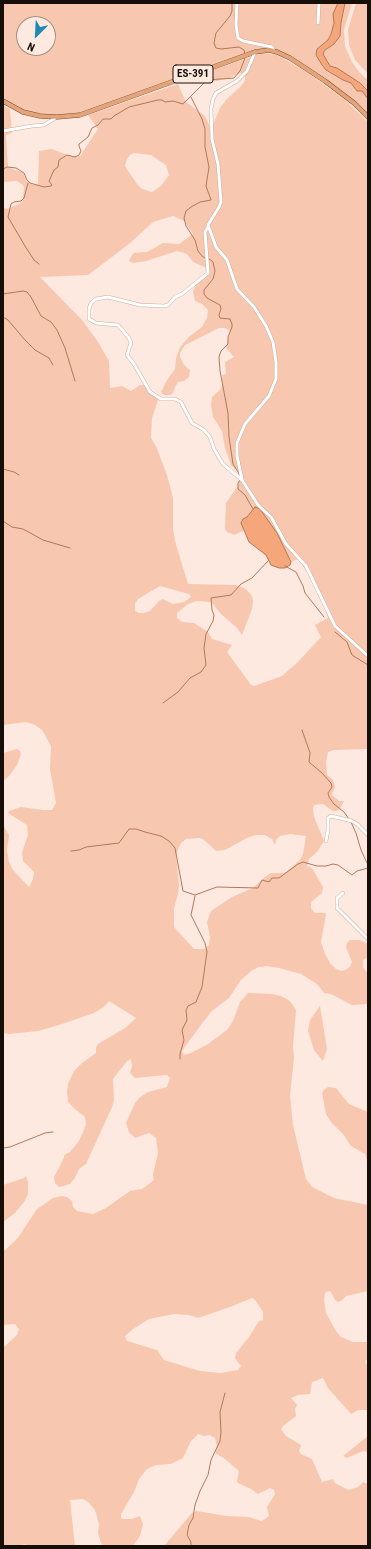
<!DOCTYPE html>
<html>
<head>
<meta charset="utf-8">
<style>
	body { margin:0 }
	#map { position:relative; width:371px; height:1549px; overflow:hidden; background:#fde9df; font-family:"Roboto Condensed",sans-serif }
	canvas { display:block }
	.frame { position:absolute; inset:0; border:4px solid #180e08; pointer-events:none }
	.north { position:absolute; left:16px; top:16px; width:40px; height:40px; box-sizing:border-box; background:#fde9df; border:1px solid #a19189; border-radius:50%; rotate:204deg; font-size:11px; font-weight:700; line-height:16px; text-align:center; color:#180e08 }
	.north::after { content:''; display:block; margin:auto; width:14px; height:18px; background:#2089b1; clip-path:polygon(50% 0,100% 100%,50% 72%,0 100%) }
</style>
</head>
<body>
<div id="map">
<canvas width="371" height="1549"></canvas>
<div class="frame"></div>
<div class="north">N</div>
</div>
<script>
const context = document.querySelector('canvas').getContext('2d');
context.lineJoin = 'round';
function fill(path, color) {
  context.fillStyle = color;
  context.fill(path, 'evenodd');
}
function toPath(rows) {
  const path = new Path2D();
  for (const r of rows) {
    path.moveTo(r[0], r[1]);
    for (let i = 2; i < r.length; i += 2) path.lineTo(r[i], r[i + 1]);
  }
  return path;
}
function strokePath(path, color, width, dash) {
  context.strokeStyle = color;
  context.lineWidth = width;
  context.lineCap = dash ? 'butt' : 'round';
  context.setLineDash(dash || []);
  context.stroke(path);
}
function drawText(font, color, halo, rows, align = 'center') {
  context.font = font + ' "Roboto Condensed",sans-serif';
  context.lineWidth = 3;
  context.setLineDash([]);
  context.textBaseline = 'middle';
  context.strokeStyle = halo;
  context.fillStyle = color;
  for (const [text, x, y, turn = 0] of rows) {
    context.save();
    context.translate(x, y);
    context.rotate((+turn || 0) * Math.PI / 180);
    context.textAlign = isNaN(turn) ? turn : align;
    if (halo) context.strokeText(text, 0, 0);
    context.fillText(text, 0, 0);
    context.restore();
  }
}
fill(toPath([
	[3,3,338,3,333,13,334,23,331,34,328,40,317,49,316,55,322,66,328,72,351,83,357,91,362,91,368,99,368,115,307,67,265,49,261,49,218,63,80,113,51,116,21,110,3,101],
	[24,24,48,24,48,48,24,48],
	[345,3,352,3,344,30,345,46,352,62,360,73,368,80,368,91,359,82,337,68,330,66,323,54,325,50,334,44,340,37,341,23],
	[356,3,368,3,368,74,355,60,349,45,348,30],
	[262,53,277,55,305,71,344,99,368,122,368,749,334,750,328,752,326,762,327,775,333,780,335,787,332,795,339,801,344,801,340,809,336,811,333,811,323,804,314,805,313,809,314,817,324,841,317,852,309,859,307,866,312,868,323,887,322,893,311,902,311,908,315,913,325,913,326,914,321,942,325,954,330,963,336,969,342,971,345,970,350,967,352,962,346,947,347,943,350,940,359,940,368,944,368,957,363,960,363,967,368,974,368,1004,352,1005,331,994,324,993,317,984,301,974,279,968,267,966,259,967,251,971,241,980,229,998,212,1011,203,1022,182,1051,184,1055,191,1053,208,1044,227,1030,233,1021,240,1002,248,993,272,994,281,996,290,1001,296,1010,293,1046,294,1058,290,1095,293,1125,306,1179,312,1187,334,1198,368,1205,368,1291,346,1296,341,1301,338,1302,335,1300,331,1292,328,1291,325,1293,324,1300,326,1313,336,1331,341,1337,353,1342,368,1342,368,1359,365,1361,368,1368,368,1410,358,1410,351,1414,328,1388,323,1378,312,1382,310,1394,298,1395,291,1398,297,1405,295,1409,296,1416,283,1426,281,1429,286,1436,301,1445,299,1451,301,1454,312,1459,322,1482,333,1479,335,1483,348,1490,358,1487,363,1482,368,1484,368,1546,164,1546,192,1513,197,1511,226,1516,249,1517,261,1521,265,1519,269,1516,267,1507,275,1494,274,1490,270,1488,258,1494,251,1489,238,1483,237,1481,239,1471,225,1459,215,1453,217,1447,215,1438,209,1435,204,1436,198,1434,191,1441,183,1458,171,1464,156,1465,147,1469,139,1479,134,1492,121,1514,121,1518,123,1519,132,1519,140,1516,143,1524,140,1536,133,1546,102,1546,98,1533,99,1524,95,1510,88,1502,83,1499,70,1500,75,1546,30,1546,24,1544,22,1546,3,1546,3,1348,17,1335,19,1329,15,1324,3,1325,3,1252,17,1239,37,1209,53,1198,62,1196,67,1197,72,1201,73,1207,77,1211,93,1214,106,1208,130,1191,142,1189,154,1180,153,1174,158,1153,156,1138,149,1133,135,1138,129,1132,126,1123,135,1103,139,1098,148,1092,167,1087,170,1078,167,1075,135,1078,130,1073,132,1066,131,1059,127,1061,113,1079,114,1100,112,1107,86,1164,79,1169,75,1178,70,1184,59,1187,55,1183,54,1177,64,1158,64,1155,70,1152,79,1141,86,1125,85,1117,75,1109,68,1102,67,1092,68,1084,74,1071,82,1063,96,1053,96,1048,98,1044,125,1028,136,1018,109,1001,104,1007,94,1013,56,1026,38,1031,9,1034,4,1033,3,1036,3,825,9,835,7,850,9,862,13,870,29,887,33,879,34,872,23,861,22,852,28,835,27,825,8,813,9,811,21,807,43,810,52,810,56,803,50,769,51,746,42,730,35,725,26,722,3,725,3,208,7,209,19,204,23,201,24,188,23,185,17,181,3,182,3,106,10,109,12,133,6,135,8,167,23,173,27,182,34,185,38,184,39,151,52,149,73,157,80,156,98,129,88,115,178,84,186,102,205,116,211,129,220,108,226,100,242,85,245,80,245,76,241,73,226,79,212,82,205,80,201,74],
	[134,153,151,155,166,165,169,175,161,186,152,192,142,189,137,184,125,166,127,159,130,155],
	[173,216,184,221,193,234,179,244,163,243,147,252,134,253,132,255,129,261,133,263,146,261,177,251,187,254,193,262,207,268,206,273,199,279,193,291,195,301,202,304,208,310,207,318,202,327,189,337,180,347,176,358,175,369,167,380,161,392,164,395,170,395,173,393,175,387,178,382,184,381,189,377,190,370,184,365,180,357,180,353,185,345,219,328,225,328,230,331,226,348,234,357,225,362,226,374,222,375,222,386,219,391,212,397,211,405,213,417,222,431,225,448,231,465,238,472,239,481,238,486,226,503,225,529,227,532,234,535,245,530,241,523,251,513,253,509,260,509,277,533,291,562,298,559,317,587,328,618,315,625,321,637,298,662,282,676,254,686,251,685,227,652,232,645,212,639,208,632,194,623,182,622,177,618,177,613,188,604,196,601,211,602,221,614,237,628,242,635,252,609,253,600,252,596,246,589,236,585,188,584,175,541,173,528,173,498,167,475,156,446,151,438,152,418,158,400,146,386,143,385,140,385,131,391,122,386,110,388,109,361,98,342,82,320,40,277,88,275,129,244,153,222],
	[160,586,189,594,191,597,184,602,173,604,163,599,159,601,150,611,144,613,139,613,135,611,135,604,138,599],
	[290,834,306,836,303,854,300,860,286,872,282,873,271,873,266,876,253,888,232,897,211,911,207,922,210,937,209,945,204,949,194,949,174,927,174,908,178,894,179,885,176,854,181,843,186,839,199,838,203,839,216,851,225,850,249,837,256,835,265,835,268,837,272,839,275,845,276,840,280,836],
	[252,1298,255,1300,263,1312,263,1320,259,1321,249,1337,236,1353,235,1358,241,1366,238,1370,221,1373,200,1371,164,1360,157,1350,127,1341,125,1336,133,1329,149,1319,174,1314,189,1315,198,1318,230,1307],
	[17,749,20,751,21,754,17,765,9,776,3,781,3,753],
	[320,1006,327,1049,323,1061,314,1050,308,1030,310,1020],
	[328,1087,336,1088,349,1104,368,1112,368,1165,365,1154,351,1146,343,1134,331,1122,326,1114,322,1093,324,1090],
	[26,1176,28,1182,28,1194,24,1202,15,1213,3,1222,3,1185,24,1178],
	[368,1436,368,1452,363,1451,347,1458,343,1456]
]), '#f7c8af');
const water = toPath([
	[338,3,345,3,341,23,340,36,334,44,325,50,323,54,330,66,337,68,360,83,368,91,368,99,362,91,357,91,351,83,343,80,326,70,322,65,316,55,317,49,328,40,331,34,334,23,333,14,338,3],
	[255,507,260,509,277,533,291,562,290,565,285,568,279,568,271,565,266,555,249,542,241,523,243,519,247,517,255,507]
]);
fill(water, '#f5a67b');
strokePath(water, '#b37858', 1);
strokePath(toPath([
	[232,3,232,11,230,16,216,33,214,43,216,48,221,49,239,47,244,50,245,55],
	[191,97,202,119,205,129,205,147,209,167,206,186,211,200,200,202,191,207,186,211,184,218,186,226,195,240,198,251,202,256,205,258],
	[3,169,7,167,16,168,24,173,27,180,30,183,44,187,51,186,52,185,49,181,54,170,58,167,59,160,67,155,75,157,79,155,81,151,79,146,79,144,88,137,92,128,98,125,103,119,111,119,114,116,129,107,158,100,162,100,165,102,173,101,183,104,207,80,234,78,240,71,245,58],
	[28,183,24,198,21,201,14,202,11,204,8,217,25,246,34,260,39,264],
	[208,258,213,262,215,271,213,279,204,290,204,294,207,298,220,305,221,309,219,315,220,318,230,319,232,324,232,327,228,337,228,344,221,351,219,357,220,371,228,413,229,437,233,464,240,475],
	[3,294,23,291,27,292,31,297,41,316,51,322,57,330,65,348,75,381],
	[3,317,8,320,25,340,35,350,49,358,53,365],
	[3,469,14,472,19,475],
	[240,480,238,483,238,489,245,495,253,509],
	[3,521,12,527,23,529,43,540,70,548],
	[285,566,296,572,303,586,305,593,324,617],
	[335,632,347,642,352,655,368,665],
	[163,703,178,692,190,678,201,672,206,665,204,648,206,634,213,621,214,615,212,610,211,598,231,595,241,584,252,578,268,561],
	[302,730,310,753,309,762,322,773,331,783,332,787,328,793,329,797,334,804,344,812,349,819],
	[351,822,356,833,361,850,368,865],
	[71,851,79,850,86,847,119,843,129,829,136,829,145,832,161,836,169,841,175,848,183,891,195,895,217,887,258,888,262,880,269,882,272,878,279,878,298,864,303,862,317,866,326,866,333,864,338,865,352,875,357,871,368,868],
	[180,1059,180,1054,184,1040,182,1030,187,1020,186,1010,188,1006,196,1002,202,987,207,952,205,943,191,915,195,896],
	[3,1148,10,1147,45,1133,53,1132],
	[191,1546,191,1542,187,1535,189,1525,193,1518,195,1505,200,1491,208,1475,211,1460,220,1441,221,1432,220,1412,225,1393]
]), '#b37858', 1);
const minor = toPath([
	[237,3,236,25,238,38,243,41,272,47,274,51],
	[318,23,319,3],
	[3,131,32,126,44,125,57,117],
	[208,227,205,232,208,273,182,294,175,297,168,305,164,306,140,305,108,297,96,299,91,303,89,309,89,319,96,323,118,325,129,338,131,343,127,355,134,364,150,392,161,399,175,399,181,402,192,423,204,430,210,437,214,449,223,464,242,480,258,505,271,517,286,544,306,566,335,626,368,656],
	[242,479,237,456,237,443,245,424,269,396,276,379,276,362,273,342,266,326,254,307,237,289,227,260,216,247,208,225,219,207,221,202,218,164,212,139,211,109,213,99,216,93,237,81,247,71,255,52],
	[326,841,328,830,328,818,331,816,352,821,357,824,368,835],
	[343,893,337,898,337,908,368,939]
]);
const major = toPath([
	[3,101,23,112,40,116,57,117,80,115,255,52,269,50,277,52,290,58,325,81,354,103,368,117]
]);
strokePath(minor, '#ccad9d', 4);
strokePath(major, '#8e491c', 5);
strokePath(minor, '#fff', 3);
strokePath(major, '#e1a57d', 4);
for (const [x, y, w] of [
	[193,74,40]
]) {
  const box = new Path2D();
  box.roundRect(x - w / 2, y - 9, w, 18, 3);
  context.fillStyle = '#fde9df';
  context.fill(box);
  strokePath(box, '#180e08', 1);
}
drawText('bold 11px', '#180e08', null, [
	["ES-391",193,74]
]);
</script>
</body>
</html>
